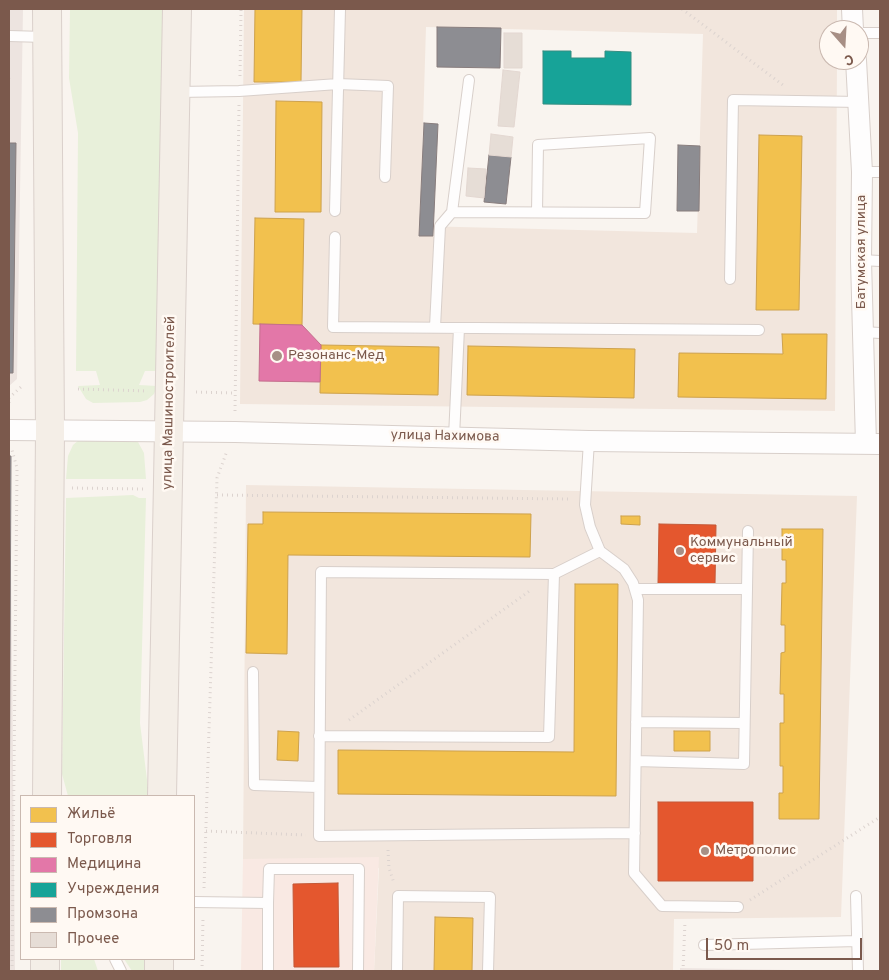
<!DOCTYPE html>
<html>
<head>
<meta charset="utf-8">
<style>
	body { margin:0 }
	#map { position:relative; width:889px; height:980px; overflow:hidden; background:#f9f4ef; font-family:Overpass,sans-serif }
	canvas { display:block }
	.frame { position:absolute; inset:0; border:10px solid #7b594c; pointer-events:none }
	.legend { position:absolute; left:20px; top:795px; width:175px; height:165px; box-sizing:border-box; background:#fff9f3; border:1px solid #cab9b0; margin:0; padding:6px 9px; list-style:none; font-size:15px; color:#7b594c }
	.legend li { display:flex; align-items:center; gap:10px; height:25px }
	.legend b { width:25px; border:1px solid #cab9b0 }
	.north { position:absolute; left:819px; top:20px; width:50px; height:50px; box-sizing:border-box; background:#fff9f3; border:1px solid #cab9b0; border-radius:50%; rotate:161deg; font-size:14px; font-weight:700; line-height:20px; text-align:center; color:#7b594c }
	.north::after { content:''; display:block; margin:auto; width:18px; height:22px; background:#a78f85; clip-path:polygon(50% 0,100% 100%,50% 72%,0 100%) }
	.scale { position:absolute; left:706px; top:938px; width:156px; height:22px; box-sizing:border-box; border:2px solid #7b594c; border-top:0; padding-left:6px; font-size:15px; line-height:18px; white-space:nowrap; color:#7b594c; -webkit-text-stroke:4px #fff9f3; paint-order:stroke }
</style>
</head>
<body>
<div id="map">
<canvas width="889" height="980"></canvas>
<div class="frame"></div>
<ul class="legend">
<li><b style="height:14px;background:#f2c14e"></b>Жильё</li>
<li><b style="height:14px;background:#e4572e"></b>Торговля</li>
<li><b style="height:14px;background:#e377a8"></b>Медицина</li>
<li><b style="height:14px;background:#17a398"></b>Учреждения</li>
<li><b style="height:14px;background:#8d8d92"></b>Промзона</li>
<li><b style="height:14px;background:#e6ddd6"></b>Прочее</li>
</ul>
<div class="north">С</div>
<div class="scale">50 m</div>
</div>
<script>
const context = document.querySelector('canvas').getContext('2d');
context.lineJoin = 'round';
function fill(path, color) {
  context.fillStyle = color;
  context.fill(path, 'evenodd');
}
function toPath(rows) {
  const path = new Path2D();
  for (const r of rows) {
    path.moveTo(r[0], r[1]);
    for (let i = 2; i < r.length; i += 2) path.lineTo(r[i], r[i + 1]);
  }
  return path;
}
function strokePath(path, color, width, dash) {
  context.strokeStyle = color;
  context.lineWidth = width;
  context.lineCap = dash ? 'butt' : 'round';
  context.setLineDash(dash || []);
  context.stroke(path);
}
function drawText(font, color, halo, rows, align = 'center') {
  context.font = font + ' Overpass,sans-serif';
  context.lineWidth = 5;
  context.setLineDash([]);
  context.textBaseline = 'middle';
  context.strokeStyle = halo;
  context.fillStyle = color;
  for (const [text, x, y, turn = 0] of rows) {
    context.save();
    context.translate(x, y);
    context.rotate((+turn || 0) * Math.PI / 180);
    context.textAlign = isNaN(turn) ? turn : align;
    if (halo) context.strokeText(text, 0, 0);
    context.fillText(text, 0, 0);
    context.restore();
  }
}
fill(toPath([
	[244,9,837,9,837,30,829,30,829,60,837,60,835,411,240,404],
	[426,27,703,34,697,233,420,226],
	[246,485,857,496,841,917,674,919,673,971,374,971,379,868,243,859]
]), '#f2e6dd');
fill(toPath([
	[379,857,374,971,241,971,243,859]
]), '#f9e9e3');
fill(toPath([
	[9,9,23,9,17,379,9,386],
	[9,452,10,452,15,971,9,971],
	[680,968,847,971,680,971]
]), '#ede4e0');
fill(toPath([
	[70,9,163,9,158,371,145,371,139,385,157,386,154,394,147,400,140,402,93,403,86,399,78,386,100,385,96,371,76,371,78,133,69,78],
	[129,437,138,442,144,453,146,479,66,479,68,456,73,445,80,439],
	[133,495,139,498,146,498,140,723,149,796,68,796,62,774,66,498],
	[61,959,94,959,98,971,61,971],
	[124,959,150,959,150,971,132,971]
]), '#e8f0da');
const homes = toPath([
	[255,9,302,9,301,82,254,82,255,9],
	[276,101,322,102,321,212,275,212,276,101],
	[759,135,802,136,799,310,756,310,759,135],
	[255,218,304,219,302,325,253,324,255,218],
	[782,334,827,334,826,399,678,397,679,353,783,354,782,334],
	[321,345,439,347,438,395,320,393,321,345],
	[468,346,635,349,634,398,467,395,468,346],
	[263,512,531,514,530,557,288,555,287,654,246,653,248,524,263,524,263,512],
	[621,516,640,516,640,525,621,524,621,516],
	[782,529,823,529,819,819,779,819,779,793,783,793,783,766,780,766,780,723,784,723,784,694,780,694,781,653,785,652,785,625,781,625,782,583,786,583,786,560,782,560,782,529],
	[575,584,618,584,616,796,338,794,338,750,574,752,575,584],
	[278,731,299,732,298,761,277,760,278,731],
	[674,731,710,731,710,751,674,751,674,731],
	[435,917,473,918,472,971,434,971,435,917]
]);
fill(homes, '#f2c14e');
strokePath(homes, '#cea24d', 1);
const shops = toPath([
	[659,524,716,525,715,584,658,583,659,524],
	[658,802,753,802,753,881,658,881,658,802],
	[338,883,339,967,294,967,293,884,338,883]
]);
fill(shops, '#e4572e');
strokePath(shops, '#c45837', 1);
const health = toPath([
	[260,324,302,325,321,345,320,382,259,381,260,324]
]);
fill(health, '#e377a8');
strokePath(health, '#c46e8c', 1);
const public = toPath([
	[543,51,571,51,571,58,605,58,605,51,631,52,631,105,543,104,543,51]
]);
fill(public, '#17a398');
strokePath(public, '#358d81', 1);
const industry = toPath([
	[437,27,501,28,500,68,437,67,437,27],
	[424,123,438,124,433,236,419,236,424,123],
	[9,143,16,143,13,373,9,373,9,143],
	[678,145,700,146,699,211,677,211,678,145],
	[489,155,511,157,506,204,484,202,489,155],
	[9,456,11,456,9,871,9,456]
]);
fill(industry, '#8d8d92');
strokePath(industry, '#887d7d', 1);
const building = toPath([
	[504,33,522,33,522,68,504,68,504,33],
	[503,70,520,72,514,127,498,126,503,70],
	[491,134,513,137,511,157,489,155,491,134],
	[468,168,486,169,484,198,466,196,468,168]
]);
fill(building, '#e6ddd6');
strokePath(building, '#e3d7d1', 1);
const service = toPath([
	[859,33,880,33],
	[9,36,45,37],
	[178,92,239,91,338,84,388,86,385,177],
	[862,172,880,172],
	[335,211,340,9],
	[452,212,645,213,650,138,538,145,537,212],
	[335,237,333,327,759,330],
	[861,260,880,261],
	[730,279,733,100,860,102],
	[435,327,440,226,452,212,469,80],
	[863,332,880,333],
	[454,437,459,328],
	[589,441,585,505,590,527,600,551,624,569,633,583,638,600,634,873,662,906,738,907],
	[554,574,321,572,319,836,635,833],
	[635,589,746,589],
	[253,672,254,785,318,787],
	[636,722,744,723],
	[319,736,549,737,554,574,600,551],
	[636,761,744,764,748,531],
	[856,896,858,971],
	[194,902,268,903,268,971],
	[268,903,269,869,359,869,358,971],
	[704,945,857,941],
	[115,959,121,971],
	[397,971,398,896,490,897,488,971]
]);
const minor = toPath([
	[852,9,853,30],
	[856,60,862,172,861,260,866,444],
	[9,430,235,432,589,441,880,444]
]);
const primary = toPath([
	[47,9,50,431,47,796],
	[162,796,177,9],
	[45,971,45,959],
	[159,971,159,959]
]);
strokePath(service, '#d8cfca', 12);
strokePath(minor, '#d8cfca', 22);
strokePath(primary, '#dad0cb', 30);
strokePath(toPath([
	[682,9,783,85],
	[240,76,241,9],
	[9,79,11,80],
	[78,389,148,391],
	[196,392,235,393],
	[9,403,9,398,22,386],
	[235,411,239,105],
	[72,488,145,489],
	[217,495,570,499],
	[349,720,531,590],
	[206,831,306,835],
	[388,850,389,868,394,883],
	[204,888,217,478,227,451],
	[750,900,880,817],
	[12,971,17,468,12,450],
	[202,971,203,917],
	[683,971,685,921]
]), '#dcd3cf', 3, [1, 4]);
strokePath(service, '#fefdfd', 10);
strokePath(minor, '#fefdfd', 20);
strokePath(primary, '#f4eee7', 28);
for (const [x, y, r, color] of [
	[277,356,6,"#a78f85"],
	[680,551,5,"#a78f85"],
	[705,851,5,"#a78f85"]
]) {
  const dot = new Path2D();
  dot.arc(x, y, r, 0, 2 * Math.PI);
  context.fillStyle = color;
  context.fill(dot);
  strokePath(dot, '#fff9f3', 2);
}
drawText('14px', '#7b594c', '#fff9f3', [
	["Батумская улица",862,252,-90],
	["улица Машиностроителей",170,403,-89],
	["улица Нахимова",445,437,1]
]);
drawText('14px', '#7b594c', '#fff9f3', [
	["Резонанс-Мед",288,356],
	["Коммунальный",690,543],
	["сервис",690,559],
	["Метрополис",715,851]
], 'left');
</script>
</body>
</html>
